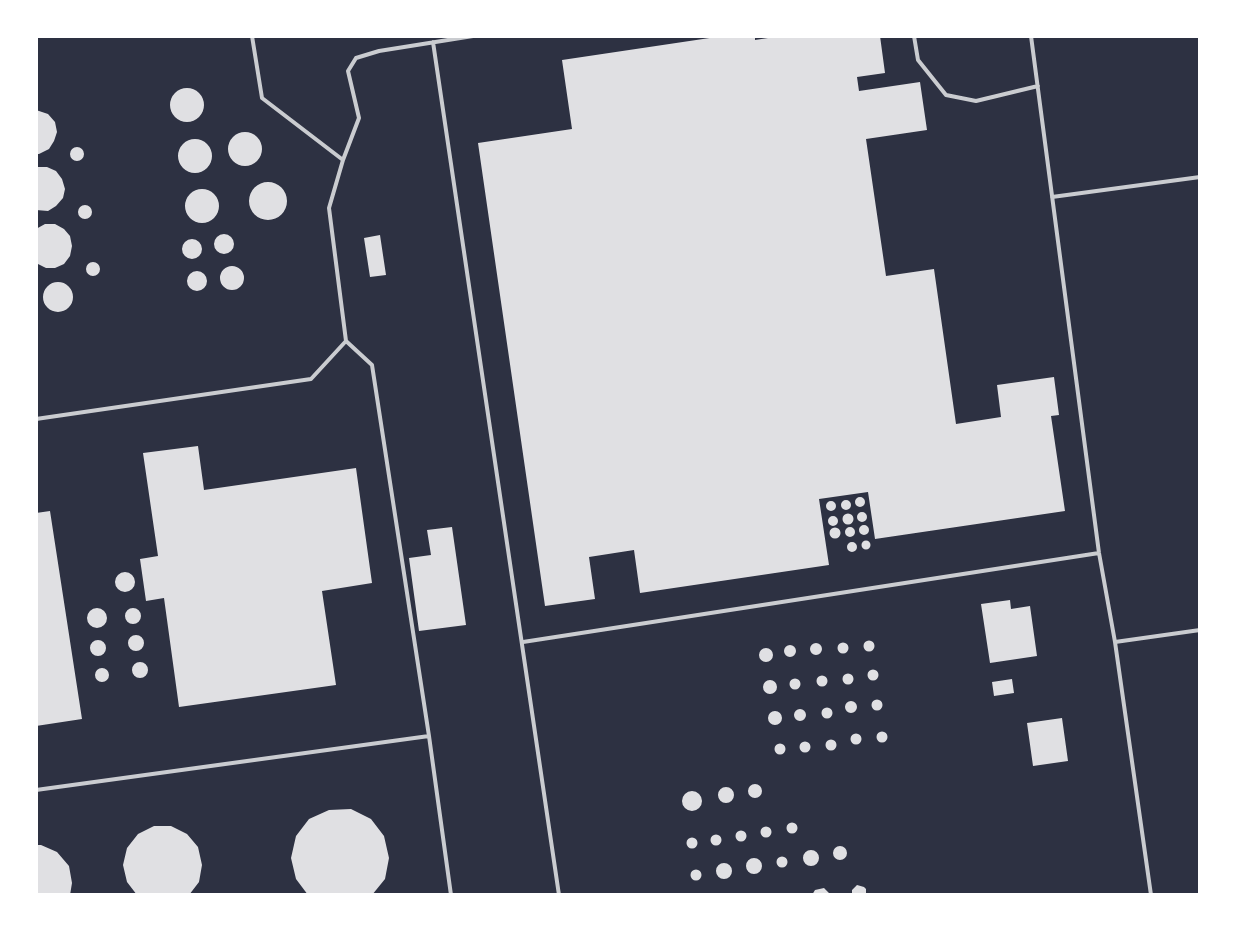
<!DOCTYPE html>
<html>
<head>
<meta charset="utf-8">
<style>
	body { margin:0 }
	#map { position:relative; width:1236px; height:931px; overflow:hidden; background:#2d3142; font-family:Roboto,sans-serif }
	canvas { display:block }
	.frame { position:absolute; inset:0; border:38px solid #fff; pointer-events:none }
</style>
</head>
<body>
<div id="map">
<canvas width="1236" height="931"></canvas>
<div class="frame"></div>
</div>
<script>
const context = document.querySelector('canvas').getContext('2d');
context.lineJoin = 'round';
function fill(path, color) {
  context.fillStyle = color;
  context.fill(path, 'evenodd');
}
function toPath(rows) {
  const path = new Path2D();
  for (const r of rows) {
    if (r.length === 3) {
      path.moveTo(r[0] + r[2], r[1]);
      path.arc(r[0], r[1], r[2], 0, 2 * Math.PI);
      continue;
    }
    path.moveTo(r[0], r[1]);
    for (let i = 2; i < r.length; i += 2) path.lineTo(r[i], r[i + 1]);
  }
  return path;
}
function strokePath(path, color, width, dash) {
  context.strokeStyle = color;
  context.lineWidth = width;
  context.lineCap = dash ? 'butt' : 'round';
  context.setLineDash(dash || []);
  context.stroke(path);
}
fill(toPath([
	[723,36,755,36,755,40,781,36,880,36,885,73,857,77,859,91,920,82,927,130,866,139,886,276,934,269,956,424,1001,417,997,385,1054,377,1059,415,1051,416,1065,511,875,539,868,492,819,499,829,565,640,593,634,550,589,557,595,599,545,606,478,143,572,129,562,60],
	[187,105,17],
	[36,110,48,114,55,122,57,132,54,141,49,149,39,154,36,154],
	[245,149,17],
	[195,156,17],
	[77,154,7],
	[37,167,47,167,56,171,62,179,65,189,63,198,56,206,48,211,36,210],
	[268,201,19],
	[202,206,17],
	[85,212,7],
	[45,224,55,224,64,229,70,236,72,246,70,256,64,264,55,268,46,268,36,263,36,229],
	[224,244,10],
	[380,235,386,275,370,277,364,238],
	[192,249,10],
	[93,269,7],
	[232,278,12],
	[197,281,10],
	[58,297,15],
	[198,446,204,490,356,468,372,583,322,591,336,685,179,707,164,598,146,601,140,559,158,556,143,453],
	[860,502,5],
	[846,505,5],
	[831,506,5],
	[50,511,82,719,36,726,36,513],
	[862,517,5],
	[848,519,5.5],
	[833,521,5],
	[864,530,5],
	[850,532,5],
	[452,527,466,625,419,631,409,558,431,555,427,530],
	[835,533,5.5],
	[866,545,4.5],
	[852,547,5],
	[125,582,10],
	[1010,600,1011,609,1030,606,1037,656,990,663,981,604],
	[97,618,10],
	[133,616,8],
	[136,643,8],
	[869,646,5.5],
	[98,648,8],
	[843,648,5.5],
	[816,649,6],
	[790,651,6],
	[766,655,7],
	[140,670,8],
	[102,675,7],
	[873,675,5.5],
	[848,679,5.5],
	[822,681,5.5],
	[795,684,5.5],
	[1012,679,1014,693,994,696,992,682],
	[770,687,7],
	[877,705,5.5],
	[851,707,6],
	[827,713,5.5],
	[800,715,6],
	[775,718,7],
	[1062,718,1068,761,1033,766,1027,723],
	[882,737,5.5],
	[856,739,5.5],
	[831,745,5.5],
	[805,747,5.5],
	[780,749,5.5],
	[755,791,7],
	[726,795,8],
	[692,801,10],
	[351,809,371,819,384,836,389,858,385,879,372,895,308,895,296,879,291,858,296,836,309,819,329,810],
	[792,828,5.5],
	[154,826,171,826,187,834,198,847,202,865,199,882,189,895,137,895,127,882,123,865,127,848,138,834],
	[766,832,5.5],
	[741,836,5.5],
	[716,840,5.5],
	[692,843,5.5],
	[36,845,41,845,57,852,69,866,72,883,70,895,36,895],
	[840,853,7],
	[811,858,8],
	[782,862,5.5],
	[754,866,8],
	[724,871,8],
	[696,875,5.5],
	[857,885,864,887,866,889,866,895,852,895,852,890],
	[824,888,831,895,812,895,815,890]
]), '#e0e0e3');
strokePath(toPath([
	[252,36,262,98,343,160],
	[914,36,918,60,946,95,976,101,1038,86],
	[1031,36,1099,553,1115,642,1151,895],
	[433,42,559,895],
	[1052,197,1200,177],
	[346,341,372,365,429,736,451,895],
	[36,419,311,379,346,341,329,208,343,160,359,118,348,71,356,58,379,51,473,36],
	[523,642,1099,553],
	[1115,642,1200,630],
	[36,790,429,736]
]), '#caccd0', 4);
</script>
</body>
</html>
